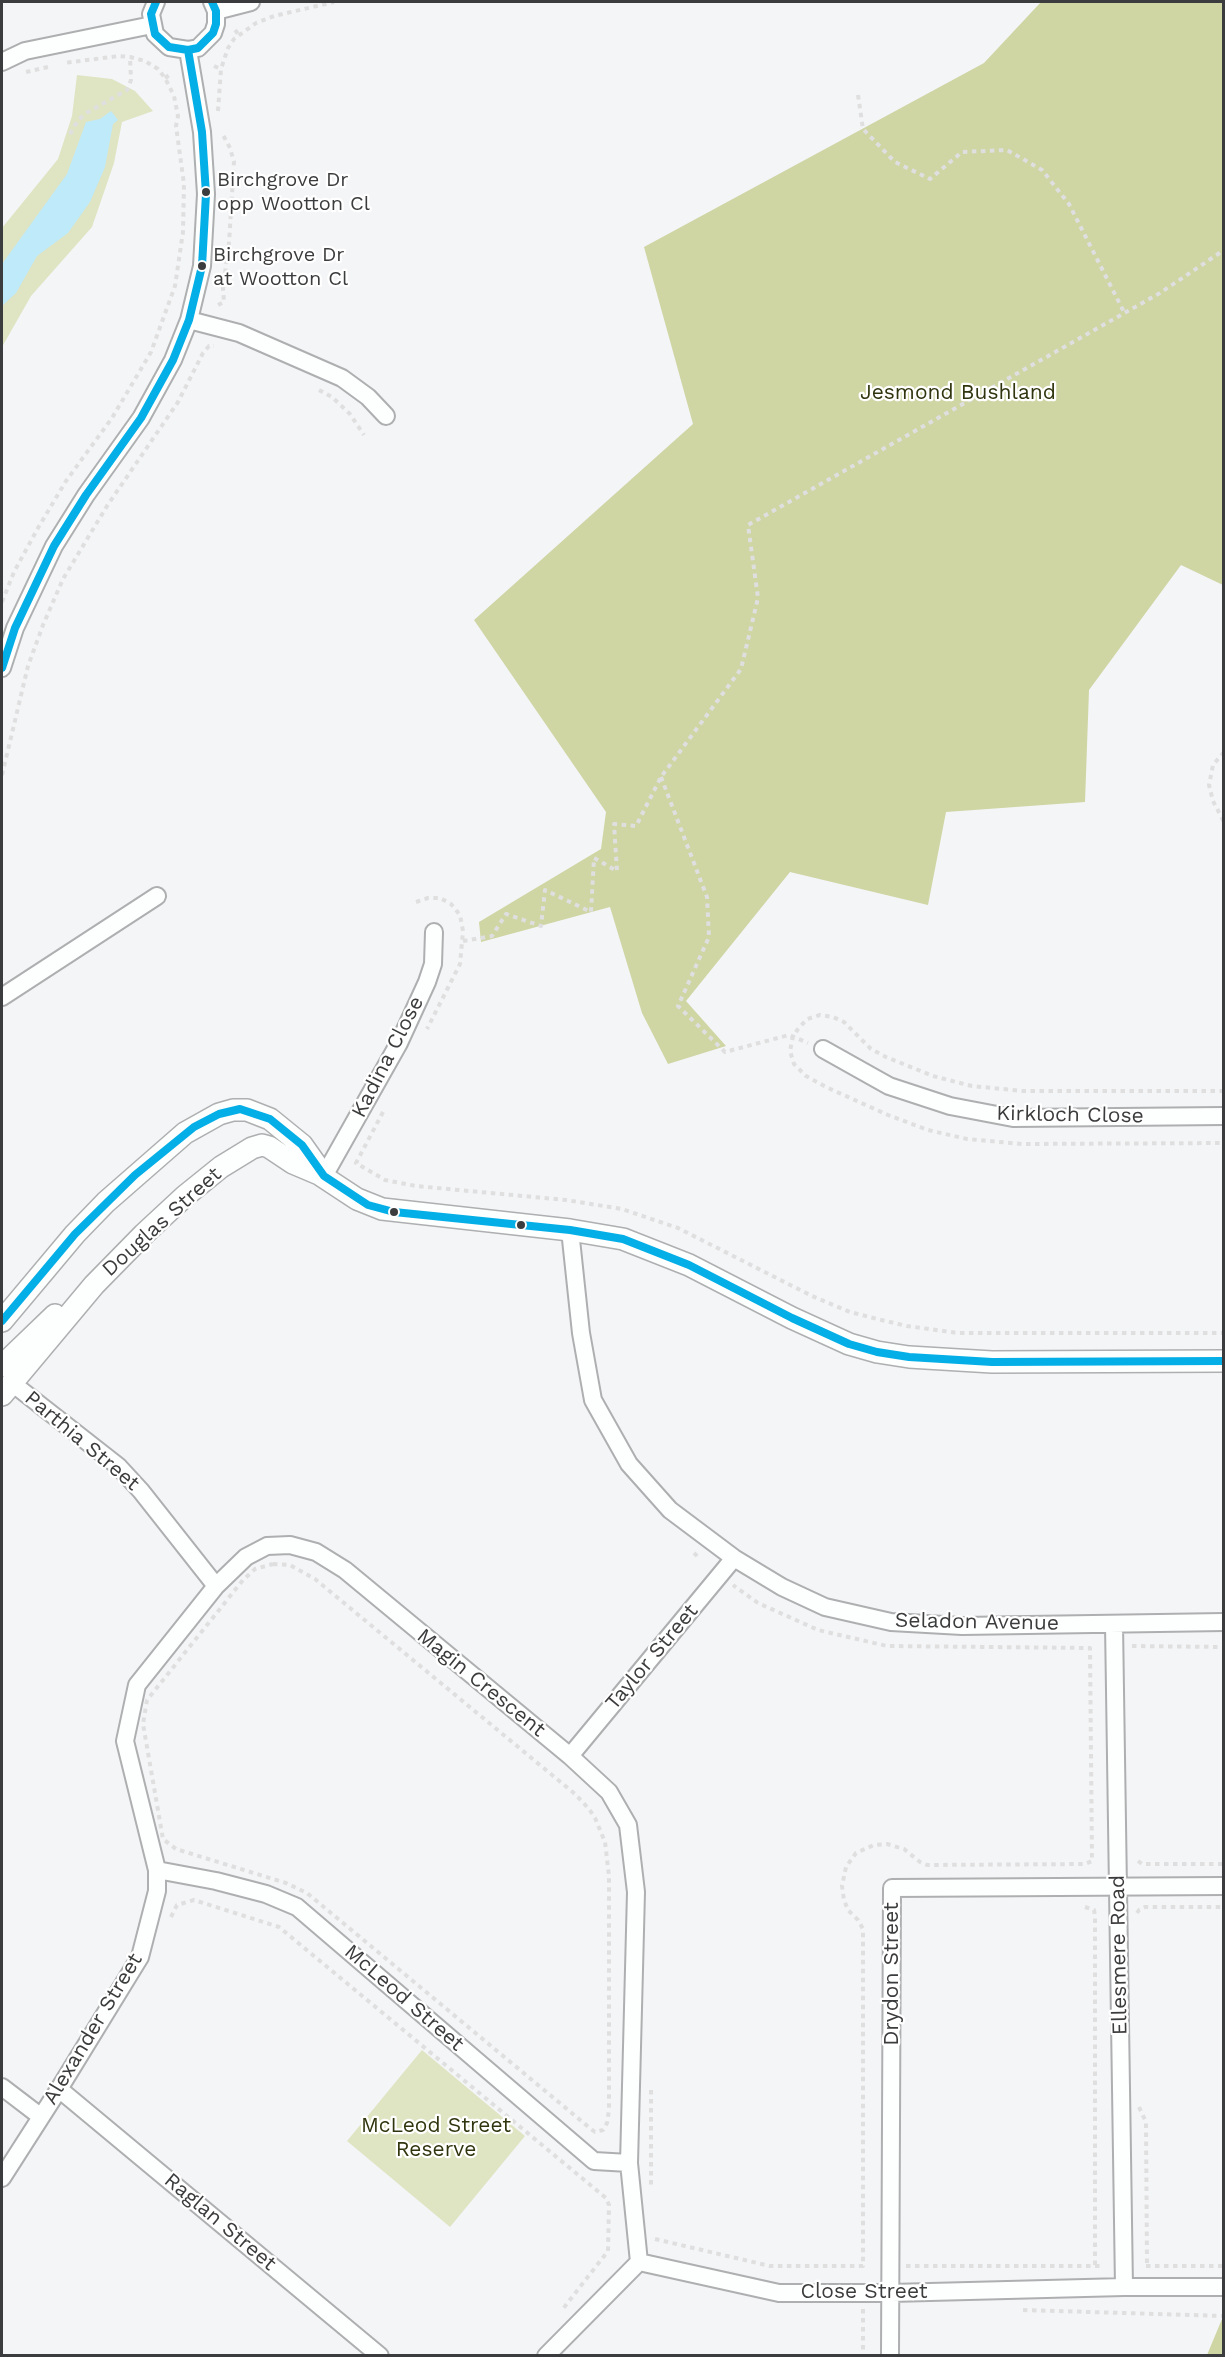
<!DOCTYPE html>
<html>
<head>
<meta charset="utf-8">
<style>
	body { margin:0 }
	#map { position:relative; width:1225px; height:2357px; overflow:hidden; background:#f4f5f7; font-family:"Work Sans",sans-serif }
	canvas { display:block }
	.frame { position:absolute; inset:0; border:3px solid #3b3c3d; pointer-events:none }
</style>
</head>
<body>
<div id="map">
<canvas width="1225" height="2357"></canvas>
<div class="frame"></div>
</div>
<script>
const context = document.querySelector('canvas').getContext('2d');
context.lineJoin = 'round';
function fill(path, color) {
  context.fillStyle = color;
  context.fill(path, 'evenodd');
}
function toPath(rows) {
  const path = new Path2D();
  for (const r of rows) {
    path.moveTo(r[0], r[1]);
    for (let i = 2; i < r.length; i += 2) path.lineTo(r[i], r[i + 1]);
  }
  return path;
}
function strokePath(path, color, width, dash) {
  context.strokeStyle = color;
  context.lineWidth = width;
  context.lineCap = dash ? 'butt' : 'round';
  context.setLineDash(dash || []);
  context.stroke(path);
}
function drawText(font, color, halo, rows, align = 'center') {
  context.font = font + ' "Work Sans",sans-serif';
  context.lineWidth = 4.5;
  context.setLineDash([]);
  context.textBaseline = 'middle';
  context.strokeStyle = halo;
  context.fillStyle = color;
  for (const [text, x, y, turn = 0] of rows) {
    context.save();
    context.translate(x, y);
    context.rotate((+turn || 0) * Math.PI / 180);
    context.textAlign = isNaN(turn) ? turn : align;
    if (halo) context.strokeText(text, 0, 0);
    context.fillText(text, 0, 0);
    context.restore();
  }
}
fill(toPath([
	[77,75,112,79,135,91,153,111,122,122,114,163,92,227,31,296,2,347,2,228,58,159,72,116],
	[422,2050,525,2136,450,2227,347,2141]
]), '#dfe4c3');
fill(toPath([
	[1041,2,1223,2,1223,585,1181,565,1089,690,1085,802,946,812,928,905,790,872,686,1001,726,1046,668,1064,642,1013,610,907,481,942,479,922,601,849,606,812,474,620,693,424,644,247,984,63],
	[1222,2319,1223,2319,1223,2355,1207,2355]
]), '#cfd5a3');
fill(toPath([
	[111,111,118,120,113,124,105,167,90,202,68,233,37,256,16,293,2,306,2,264,67,174,86,122,100,119]
]), '#beeafa');
const minor = toPath([
	[156,2,151,14,155,34,169,47,188,50,198,48,213,33,216,24,216,11,212,2],
	[216,11,251,2],
	[2,62,25,51,152,25],
	[189,320,239,333,342,378,368,397,386,416],
	[2,668,15,628,54,546,86,495,141,418,173,360,189,320,202,266,206,194,202,132,188,50],
	[2,997,157,896],
	[823,1049,889,1086,950,1106,1013,1118,1224,1116],
	[324,1176,399,1043,427,982,433,964,434,932],
	[570,1230,581,1333,593,1400,629,1464,670,1510,734,1558,782,1587,825,1607,891,1622,962,1626,1224,1622],
	[12,1383,118,1466,141,1491,216,1586],
	[1114,1624,1124,2287],
	[570,1756,734,1558],
	[157,1870,216,1881,266,1894,297,1907,594,2161,629,2163],
	[2,2087,40,2116],
	[59,2089,380,2356],
	[2,2178,59,2089,140,1957,157,1891,157,1870,125,1741,137,1685,216,1586,246,1557,267,1546,290,1545,316,1552,345,1570,570,1756,609,1792,628,1825,636,1892,629,2163,639,2262],
	[546,2356,639,2262,779,2293,891,2293,1124,2287,1224,2287],
	[890,2356,892,1888,1224,1886]
]);
const tertiary = toPath([
	[2,1321,75,1234,106,1202,185,1133,219,1114,233,1110,247,1110,270,1119,302,1145,324,1176],
	[2,1366,55,1315],
	[2,1395,94,1285,144,1234,185,1196,221,1167,252,1148,262,1145,269,1147,293,1163,319,1174,357,1199,382,1209,570,1230,623,1239,689,1265,792,1318,849,1344,877,1352,909,1357,992,1362,1224,1361]
]);
strokePath(minor, '#aeafb0', 20);
strokePath(tertiary, '#aeafb0', 24);
strokePath(toPath([
	[235,30,239,35],
	[214,66,221,69],
	[26,72,48,67],
	[165,78,171,74],
	[858,95,863,129,895,162,930,179,962,152,1007,150,1042,170,1069,204,1125,314],
	[218,111,221,69,228,48,234,39,256,23,274,16,334,2],
	[70,134,78,120,88,112,127,90,131,80,130,57],
	[218,305,224,302,223,288,229,243,234,162,230,148,222,133],
	[319,390,332,397,350,414,364,435],
	[2,602,14,572,38,528,66,481,112,418,151,352,175,286,183,232,184,184,176,126,178,116,174,96,165,78,158,69,145,61,130,57,119,56,64,63],
	[1224,752,1213,765,1209,785,1213,801,1224,822],
	[2,775,28,666,43,625,63,579,107,506,178,402,203,353,209,346,214,346],
	[661,777,707,897,709,937,678,1006,725,1052,789,1035,808,1043],
	[416,902,428,898,440,898,451,904,460,915,463,931,460,964,427,1029],
	[463,941,492,936,506,914,541,926,545,890,591,912,594,858,617,871,614,824,636,826,661,777,741,669,758,598,748,525,1160,293,1224,250],
	[1224,1091,1023,1091,972,1086,933,1076,886,1057,871,1049,844,1022,833,1017,820,1015,807,1019,798,1029,793,1036,790,1051,794,1064,806,1076,826,1087,888,1115,928,1130,967,1139,1022,1144,1224,1143],
	[383,1112,356,1163,385,1180,416,1186,566,1200,622,1209,678,1228,812,1296,850,1312,877,1319,907,1326,958,1333,1224,1333],
	[694,1553,699,1558],
	[273,1564,290,1565,315,1579,575,1794,589,1809,595,1818,605,1842,609,1876,609,2110,607,2123,603,2130,595,2132,591,2129,307,1893,286,1883,176,1849,163,1839,143,1724,147,1700,243,1580,255,1569,273,1564],
	[1132,1646,1224,1647],
	[1138,1861,1142,1864,1224,1864],
	[1085,1907,1094,1910,1095,1916,1095,2266],
	[1137,1913,1139,1910,1145,1907,1224,1907],
	[171,1917,177,1905,194,1900,279,1927,606,2198,609,2205,608,2251,562,2310],
	[651,2090,651,2188],
	[1139,2107,1146,2122,1147,2266],
	[655,2239,770,2266,863,2266,863,1929,858,1920,848,1910,844,1900,842,1886,846,1867,856,1853,874,1845,887,1844,904,1849,920,1862,927,1865,1085,1864,1092,1861,1090,1648,887,1646,818,1630,758,1603,733,1585],
	[906,2266,1100,2266],
	[1146,2266,1224,2266],
	[863,2309,863,2356],
	[1023,2310,1224,2316]
]), '#dfdfe0', 4, [4.5, 4.5]);
strokePath(minor, '#fdfefe', 16);
strokePath(tertiary, '#fdfefe', 21);
strokePath(toPath([
	[156,2,151,14,155,34,169,47,188,50,198,48,213,33,216,24,216,11,212,2],
	[2,668,15,628,54,546,86,495,141,418,173,360,189,320,202,266,206,194,202,132,188,50],
	[2,1321,75,1234,135,1175,194,1127,219,1114,240,1109,270,1119,302,1145,324,1176,368,1205,394,1212,570,1230,623,1239,689,1265,792,1318,849,1344,877,1352,909,1357,992,1362,1224,1361]
]), '#03afe6', 8);
for (const [x, y, r, color] of [
	[206,192,5,"#3b3c3d"],
	[202,266,5,"#3b3c3d"],
	[394,1212,5,"#3b3c3d"],
	[521,1225,5,"#3b3c3d"]
]) {
  const dot = new Path2D();
  dot.arc(x, y, r, 0, 2 * Math.PI);
  context.fillStyle = color;
  context.fill(dot);
  strokePath(dot, '#fff', 2);
}
drawText('20px', '#3b3c3d', '#fff', [
	["Birchgrove Dr",217,180],
	["opp Wootton Cl",217,204],
	["Birchgrove Dr",213,255],
	["at Wootton Cl",213,279]
], 'left');
drawText('21px', '#31350e', '#fff', [
	["Jesmond Bushland",958,393],
	["McLeod Street",436,2126],
	["Reserve",436,2150]
]);
drawText('21px', '#3b3c3d', '#fff', [
	["Kadina Close",388,1057,-63],
	["Kirkloch Close",1070,1115,1],
	["Douglas Street",162,1222,-42],
	["Parthia Street",82,1441,40],
	["Seladon Avenue",977,1622,1],
	["Taylor Street",652,1657,-50],
	["Magin Crescent",481,1683,39],
	["Ellesmere Road",1119,1955,-91],
	["Drydon Street",892,1974,-90],
	["McLeod Street",404,1998,41],
	["Alexander Street",93,2029,-59],
	["Raglan Street",220,2222,40],
	["Close Street",864,2292]
]);
</script>
</body>
</html>
